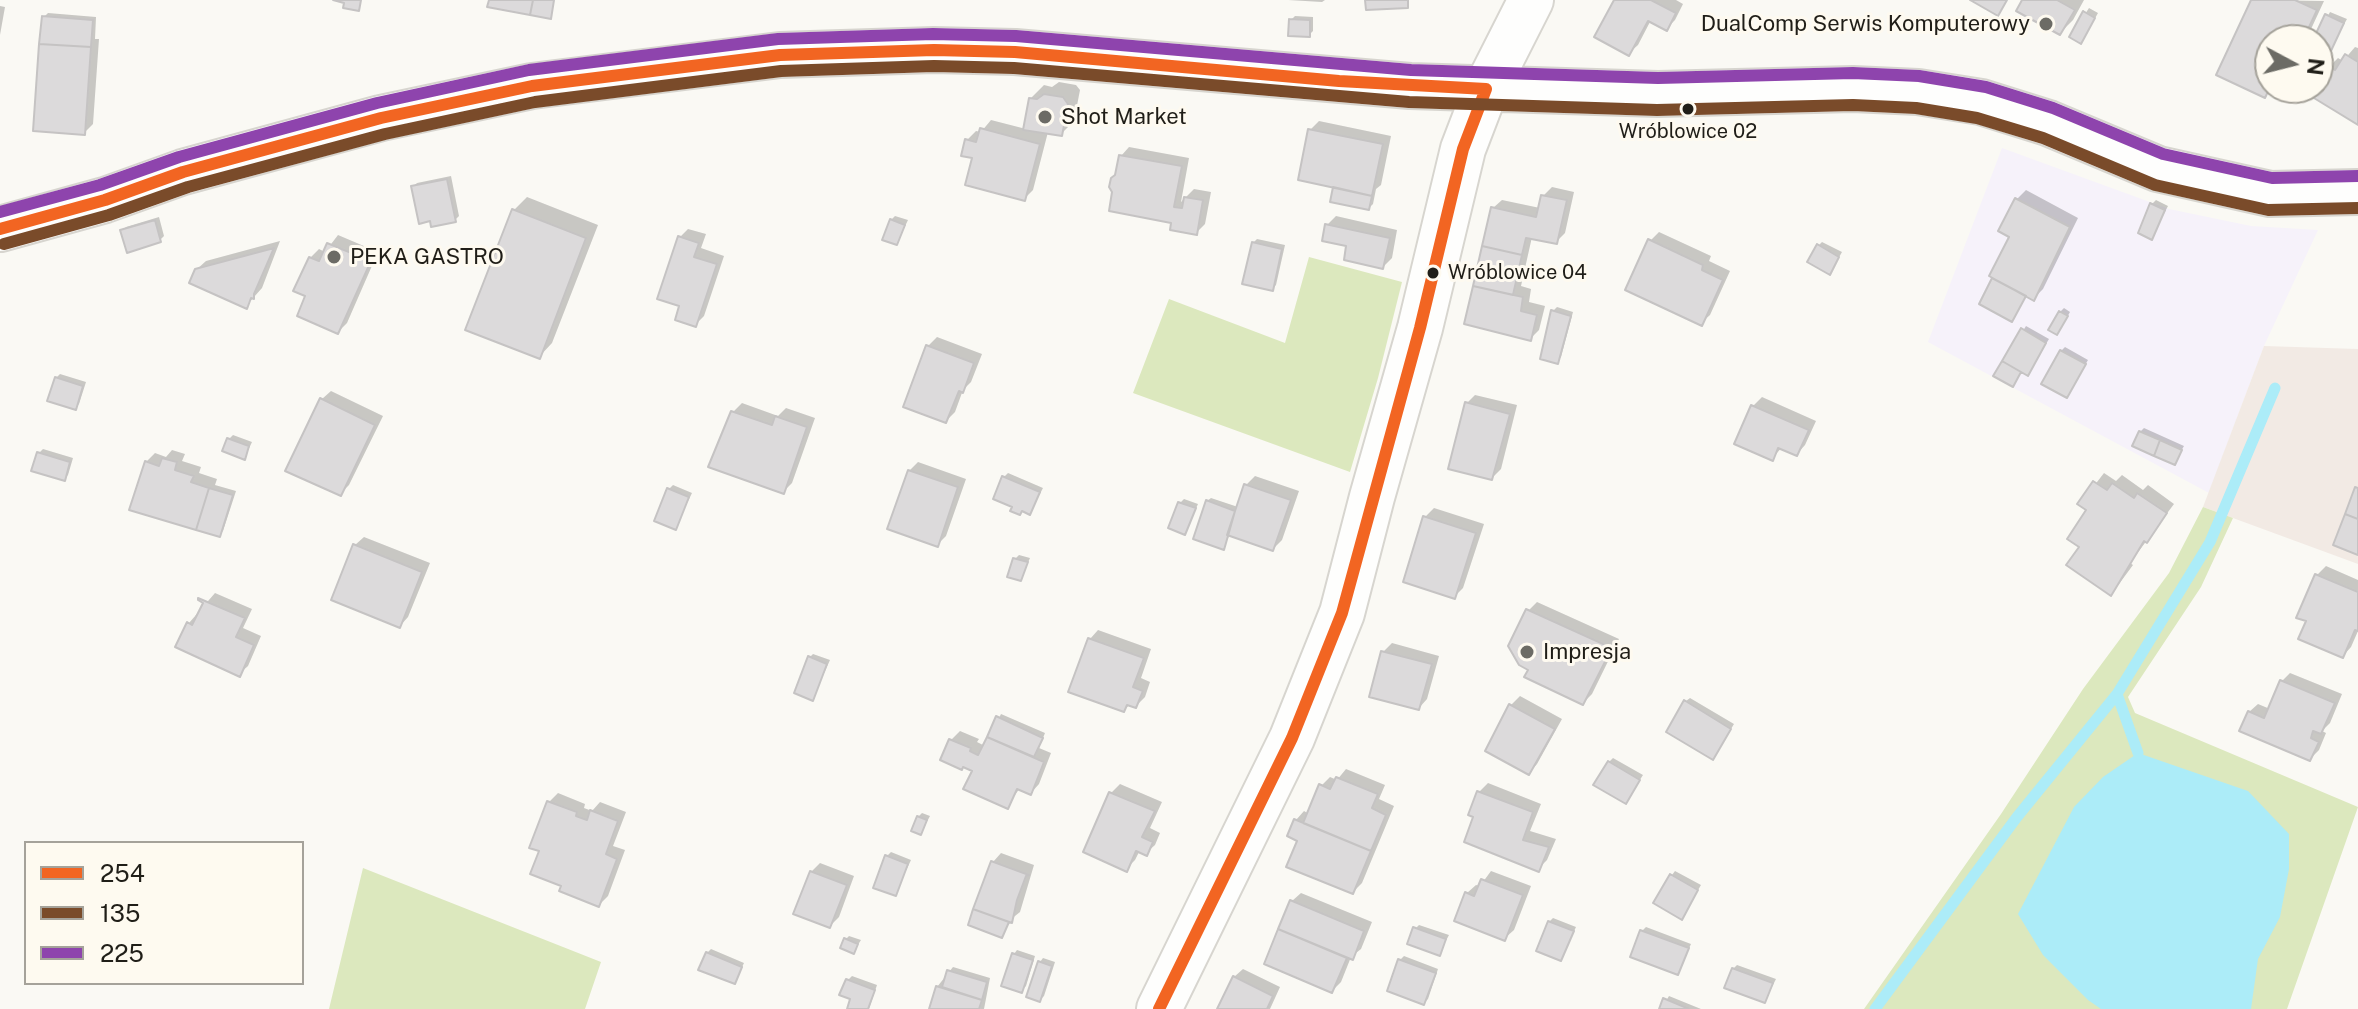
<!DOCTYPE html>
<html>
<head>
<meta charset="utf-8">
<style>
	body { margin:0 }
	#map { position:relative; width:2358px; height:1009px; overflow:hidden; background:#faf9f4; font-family:"Public Sans",sans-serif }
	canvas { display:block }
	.legend { position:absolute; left:24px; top:841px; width:280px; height:144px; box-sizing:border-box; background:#fefaf0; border:2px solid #a5a29a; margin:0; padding:10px 14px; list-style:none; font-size:24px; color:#201e18 }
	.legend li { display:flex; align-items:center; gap:16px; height:40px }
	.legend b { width:40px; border:2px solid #a5a29a }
	.north { position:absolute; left:2254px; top:24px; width:80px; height:80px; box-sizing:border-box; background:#fefaf0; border:2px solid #a5a29a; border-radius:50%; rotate:97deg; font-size:22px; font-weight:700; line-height:32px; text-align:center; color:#201e18 }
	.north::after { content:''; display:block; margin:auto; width:28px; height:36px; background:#6c6b65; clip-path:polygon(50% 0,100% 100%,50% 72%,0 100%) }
</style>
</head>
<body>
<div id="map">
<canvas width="2358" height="1009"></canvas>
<ul class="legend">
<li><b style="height:10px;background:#f26522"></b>254</li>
<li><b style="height:10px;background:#7a4b2a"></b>135</li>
<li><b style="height:10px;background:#8e44ad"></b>225</li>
</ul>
<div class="north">N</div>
</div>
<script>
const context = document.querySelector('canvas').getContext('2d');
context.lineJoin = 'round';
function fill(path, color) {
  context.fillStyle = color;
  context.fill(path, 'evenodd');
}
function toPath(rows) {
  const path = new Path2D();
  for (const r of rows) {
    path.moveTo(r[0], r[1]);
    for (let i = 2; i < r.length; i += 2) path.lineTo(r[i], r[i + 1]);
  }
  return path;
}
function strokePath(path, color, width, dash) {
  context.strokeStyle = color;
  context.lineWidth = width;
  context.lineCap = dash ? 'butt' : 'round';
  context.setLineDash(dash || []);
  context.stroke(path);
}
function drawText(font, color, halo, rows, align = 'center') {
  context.font = font + ' "Public Sans",sans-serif';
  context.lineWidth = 6;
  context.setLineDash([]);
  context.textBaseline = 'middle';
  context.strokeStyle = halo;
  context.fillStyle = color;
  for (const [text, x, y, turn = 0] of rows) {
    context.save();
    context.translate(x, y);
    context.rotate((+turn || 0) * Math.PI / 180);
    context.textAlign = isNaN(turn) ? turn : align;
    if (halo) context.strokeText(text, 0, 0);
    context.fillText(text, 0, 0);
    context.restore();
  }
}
fill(toPath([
	[2002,148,2169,209,2251,226,2318,230,2264,346,2209,493,1928,342]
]), '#f6f2fa');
fill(toPath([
	[2264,346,2358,349,2358,564,2203,507]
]), '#f2eae4');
fill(toPath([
	[1309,257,1402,282,1378,378,1350,472,1133,393,1169,299,1285,343],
	[2203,507,2233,518,2201,587,2128,697,2135,713,2358,807,2287,1009,1864,1009,2001,814,2083,689,2169,573],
	[363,868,601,962,585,1009,329,1009]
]), '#dce8be');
fill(toPath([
	[2138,753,2248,791,2289,834,2289,869,2280,917,2258,959,2251,1009,2101,1009,2088,1000,2043,955,2018,914,2074,807,2103,777]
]), '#acecf8');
fill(toPath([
	[1288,0,1325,0,1322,2],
	[1616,0,1676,0,1683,4,1675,20,1666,29,1651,20,1638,45,1629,53],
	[2024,0,2084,0,2073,20,2060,33],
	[2254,0,2324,1,2306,40,2270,40,2270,88,2272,88,2265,95],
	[0,6,5,7,0,35],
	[2089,8,2098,13,2084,38,2071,36],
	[2330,12,2347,19,2330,50,2318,45,2318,40,2315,40],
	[48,13,96,17,95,39,99,39,93,124,84,133,44,17],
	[1295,16,1313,17,1313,31,1309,35,1291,20],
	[2355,47,2358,48,2358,122,2316,88,2329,67,2338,58,2343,61],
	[1059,82,1076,85,1080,90,1074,121,1061,134,1048,132,1033,190,1024,199,974,157,967,140,976,131,981,132,991,120,1026,129,1031,98,1044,85,1052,87],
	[1319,121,1391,136,1381,185,1376,189,1373,204,1369,208,1335,186,1310,130],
	[1129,147,1189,158,1181,202,1194,189,1211,192,1205,224,1196,233,1173,221,1117,175,1121,156],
	[451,176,459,216,455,220,413,187,417,183],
	[1552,187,1574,192,1565,233,1556,242,1532,237,1521,286,1531,289,1529,302,1545,306,1539,330,1530,339,1466,323,1493,208,1502,200,1540,208,1543,196],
	[2026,190,2078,218,2043,289,2034,298,2027,294,1981,304,2012,237,2001,230,2017,199],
	[527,197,598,225,552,343,539,357,514,210],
	[2156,200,2168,206,2152,237,2152,204],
	[895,216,908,220,897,243,891,220],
	[1336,216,1397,230,1392,258,1383,267,1348,245,1327,225],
	[159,217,164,236,160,240,122,231,126,227],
	[688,229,706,234,701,248,724,256,704,316,695,325,681,305,679,238],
	[1659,232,1711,256,1709,261,1730,271,1710,315,1701,323,1650,241],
	[338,235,378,252,347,323,338,332,308,295,310,258,319,249,325,252],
	[1257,239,1285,245,1276,285,1272,289,1253,243],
	[280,241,262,288,246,306,196,270,206,261],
	[1822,242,1842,252,1833,268,1818,246],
	[1557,307,1573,312,1561,357,1557,361,1553,311],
	[2064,308,2070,312,2061,328,2060,312],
	[2026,326,2049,339,2031,369,2022,370,2016,381,1996,375],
	[937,337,982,354,971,382,963,390,955,412,946,421,928,346],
	[2065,347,2088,360,2067,396,2061,351],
	[60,374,86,382,79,404,75,408,56,378],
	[331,391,383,416,349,485,340,494,322,399],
	[1475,395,1517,405,1501,469,1492,478,1467,403],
	[1762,397,1816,421,1805,445,1797,454,1782,447,1772,459,1753,406],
	[742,403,778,416,786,408,815,418,792,483,783,492,733,412],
	[2144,428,2184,446,2174,463,2140,432],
	[233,435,252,442,245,457,229,439],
	[43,449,73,458,68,475,64,479,39,453],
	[172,450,185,454,182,461,201,467,199,473,217,479,215,485,236,491,223,531,219,535,146,462,155,453,166,457],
	[918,462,966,479,946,536,938,544,909,471],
	[1008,473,1043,488,1030,513,1015,506,1004,477],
	[2104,473,2116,481,2122,475,2143,490,2148,485,2174,504,2130,563,2133,565,2119,584,2110,593,2082,546,2089,510,2080,504],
	[1255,476,1299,491,1282,540,1273,549,1230,534,1224,547,1207,501,1211,498,1238,507,1246,485],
	[673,485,692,493,675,528,669,489],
	[1184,499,1198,504,1185,533,1180,503],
	[1434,508,1484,524,1463,588,1454,597,1425,517],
	[364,537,430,563,408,617,400,626,355,545],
	[1019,555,1030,558,1021,579,1015,559],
	[2326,566,2358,580,2358,631,2351,647,2343,656,2309,620,2317,575],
	[215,593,252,609,243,628,261,636,248,666,239,674,189,623],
	[1537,602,1619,639,1592,694,1583,703,1530,669,1528,611],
	[1098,630,1151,649,1141,678,1150,682,1145,697,1136,706,1130,704,1124,710,1090,639],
	[1392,643,1439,656,1427,699,1419,708,1383,652],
	[813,654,830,660,813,698,809,658],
	[2290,673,2342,694,2330,723,2322,731,2326,733,2319,750,2310,759,2249,712,2258,704,2270,709,2281,682],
	[1520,696,1562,719,1537,764,1529,773,1488,750,1511,705],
	[1690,698,1734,724,1716,754,1686,701],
	[1001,714,1045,733,1039,748,1051,753,1039,784,1031,793,1020,788,1007,806,974,770,942,759,951,740,960,731,979,739,977,742,985,746],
	[1613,758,1643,775,1629,797,1609,762],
	[1346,769,1385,785,1379,799,1394,806,1362,883,1353,892,1300,839,1296,820,1304,811,1309,814,1321,786,1330,777,1337,780],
	[1488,783,1541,804,1530,831,1556,839,1547,860,1538,869,1475,816,1479,792],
	[1120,784,1162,802,1150,828,1160,833,1155,845,1146,853,1140,850,1135,860,1126,869,1111,793],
	[558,793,585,804,584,808,592,811,600,802,626,812,613,846,625,850,608,896,599,905,563,885,542,850,549,802],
	[922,813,930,816,921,833,918,817],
	[891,852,911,860,895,894,887,856],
	[1001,853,1034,865,1020,912,1010,920,1002,935,970,923,993,862],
	[820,863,854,876,839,917,830,926,811,872],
	[1491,871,1531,886,1514,930,1505,938,1467,893,1476,885,1480,886],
	[1675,871,1701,885,1682,917,1672,875],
	[1301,893,1372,922,1361,949,1351,957,1341,982,1332,991,1266,963,1292,901],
	[1553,918,1576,927,1561,959,1549,922],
	[1419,925,1449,935,1439,954,1415,929],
	[1646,927,1691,944,1678,973,1642,931],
	[849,936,861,940,854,951,845,940],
	[711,949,744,963,735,982,707,953],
	[1017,950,1035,956,1026,986,1022,990,1014,954],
	[1404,956,1438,969,1428,999,1424,1003,1400,960],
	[1043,958,1055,962,1044,996,1040,1000,1040,962],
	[1737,965,1776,979,1765,1001,1733,969],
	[953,967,990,978,984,1009,931,1009,937,987],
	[1243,969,1280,987,1270,1009,1219,1009,1234,977],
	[852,976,877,985,869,1009,849,1009,853,997,848,980],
	[1669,996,1701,1009,1661,1009]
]), '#0003');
strokePath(toPath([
	[2138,753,2117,694,2210,542,2275,388],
	[1875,1009,2017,817,2117,694]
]), '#acecf8', 11);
const building = toPath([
	[333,0,361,0,359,11,343,8,344,3,333,0],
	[489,0,533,0,530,15,487,7,489,0],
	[533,0,554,0,551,19,530,15,533,0],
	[1365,0,1408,0,1408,8,1366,10,1365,0],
	[1614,0,1651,0,1676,13,1667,31,1648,21,1629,56,1594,37,1614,0],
	[1970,0,2007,0,1998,16,1970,0],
	[2022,0,2057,0,2075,10,2060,35,2016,11,2022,0],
	[2251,0,2295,0,2317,10,2303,40,2270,40,2270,87,2265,98,2216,75,2251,0],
	[2083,11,2095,18,2081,44,2069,37,2083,11],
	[2325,14,2344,23,2330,53,2318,47,2318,40,2313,40,2325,14],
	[42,16,93,20,91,47,39,44,42,16],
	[1289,19,1310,20,1310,37,1288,36,1289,19],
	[39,44,91,47,85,135,33,131,39,44],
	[2345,54,2358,62,2358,125,2309,95,2313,88,2318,88,2318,81,2328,65,2335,70,2345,54],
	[1044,94,1063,97,1068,104,1062,136,1023,130,1029,98,1037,99,1044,94],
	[980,128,1040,144,1025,201,965,185,972,158,961,156,965,139,976,142,980,128],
	[1308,129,1383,144,1372,196,1298,180,1308,129],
	[1119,155,1182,166,1174,207,1182,208,1184,197,1203,200,1197,235,1170,230,1171,223,1109,211,1112,192,1109,187,1111,178,1115,175,1119,155],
	[447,179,456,222,431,227,430,221,419,224,411,186,447,179],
	[1333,187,1372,196,1369,210,1330,202,1333,187],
	[1541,195,1567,200,1557,244,1526,238,1522,255,1482,246,1491,207,1536,217,1541,195],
	[2015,198,2070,227,2034,301,1989,276,2009,237,1998,231,2015,198],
	[2150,203,2165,210,2152,240,2138,233,2150,203],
	[512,209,586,238,540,359,465,330,512,209],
	[890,219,905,225,897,245,882,240,890,219],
	[155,220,161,242,127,253,120,230,155,220],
	[1325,224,1390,238,1383,269,1344,260,1346,246,1322,241,1325,224],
	[678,236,699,243,694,257,717,264,696,327,675,320,679,306,657,299,678,236],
	[1648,239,1703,265,1702,270,1723,280,1702,326,1625,290,1648,239],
	[1252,242,1282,249,1273,291,1242,284,1252,242],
	[327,243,371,261,338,334,297,316,305,296,293,291,309,257,319,261,327,243],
	[1817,244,1839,257,1830,275,1807,262,1817,244],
	[1482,246,1522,255,1513,295,1473,286,1482,246],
	[274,248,254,294,254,299,251,298,247,309,189,283,195,269,274,248],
	[1992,278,2026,296,2012,322,1979,304,1992,278],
	[1473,286,1523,297,1521,311,1537,315,1531,341,1464,324,1473,286],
	[1551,310,1571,316,1558,364,1540,359,1551,310],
	[2059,311,2068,316,2057,335,2048,330,2059,311],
	[2021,328,2046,343,2028,376,2002,361,2021,328],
	[926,345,974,363,963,393,959,391,946,423,903,407,926,345],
	[2060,350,2086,364,2067,398,2041,384,2060,350],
	[2002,361,2021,372,2013,387,1993,376,2002,361],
	[55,377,83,386,76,410,47,401,55,377],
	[320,398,375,425,341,496,285,471,320,398],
	[1465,402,1510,414,1492,480,1448,469,1465,402],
	[1751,405,1809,430,1797,456,1778,448,1773,461,1734,444,1751,405],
	[731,411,772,425,775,416,807,427,784,494,708,467,731,411],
	[2139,431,2160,440,2154,456,2132,446,2139,431],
	[227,438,249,446,245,460,222,451,227,438],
	[2160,440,2182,450,2175,465,2154,456,2160,440],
	[37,452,70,462,65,481,31,471,37,452],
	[162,458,177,462,175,470,194,476,191,482,209,488,196,530,129,510,145,461,159,466,162,458],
	[908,470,958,487,938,547,887,529,908,470],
	[1002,476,1040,492,1030,515,1022,511,1020,515,1010,511,1012,507,993,499,1002,476],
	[2093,481,2107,490,2112,483,2134,498,2137,493,2167,513,2147,543,2144,541,2111,596,2066,565,2079,547,2067,539,2086,510,2077,504,2093,481],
	[1244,484,1291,500,1273,551,1227,535,1244,484],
	[2355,487,2358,488,2358,519,2345,514,2355,487],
	[209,488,233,495,220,537,196,530,209,488],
	[667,488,689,497,676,530,654,521,667,488],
	[1206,500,1235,511,1224,550,1193,539,1206,500],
	[1178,502,1196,508,1185,535,1168,528,1178,502],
	[2345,514,2358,519,2358,555,2333,545,2345,514],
	[1423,516,1476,533,1455,599,1403,582,1423,516],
	[353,544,422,572,400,628,331,600,353,544],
	[1013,558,1028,562,1021,581,1007,577,1013,558],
	[2315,574,2358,592,2358,631,2355,630,2343,658,2298,639,2306,621,2296,618,2315,574],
	[198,598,245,618,236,637,254,645,240,677,175,647,187,622,192,625,203,603,198,600,198,598],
	[1526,609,1612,648,1583,705,1524,677,1528,670,1519,665,1508,646,1526,609],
	[1088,638,1144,658,1133,687,1143,691,1136,708,1127,705,1124,712,1068,692,1088,638],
	[1381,651,1432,664,1419,710,1369,697,1381,651],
	[808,656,827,664,813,701,794,693,808,656],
	[2280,680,2335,703,2321,734,2313,731,2311,738,2319,742,2310,761,2239,731,2248,711,2264,718,2280,680],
	[1684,700,1731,729,1713,760,1666,732,1684,700],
	[1509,704,1555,729,1529,775,1485,751,1509,704],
	[996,716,1043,738,1034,757,987,737,996,716],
	[987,737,1044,762,1031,795,1017,789,1008,809,963,789,972,771,963,767,962,770,940,760,949,739,971,748,970,751,978,755,987,737],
	[1608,761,1640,780,1626,804,1593,785,1608,761],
	[1336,777,1378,794,1372,808,1386,815,1371,851,1303,823,1319,784,1330,789,1336,777],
	[1477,791,1533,812,1523,840,1549,847,1539,872,1464,842,1473,817,1468,815,1477,791],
	[1109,792,1155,811,1142,837,1153,842,1147,856,1136,851,1127,872,1083,852,1109,792],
	[547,801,577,812,576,816,587,820,590,810,618,821,606,854,617,859,599,907,559,891,561,886,530,874,539,851,529,848,547,801],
	[917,816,927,820,921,835,911,831,917,816],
	[1294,819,1371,851,1353,894,1286,867,1297,841,1287,836,1294,819],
	[885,855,908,864,896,896,873,888,885,855],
	[991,861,1029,875,1026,876,1017,900,1012,923,973,909,991,861],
	[810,871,847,885,830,928,793,914,810,871],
	[1670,874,1698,890,1682,920,1653,903,1670,874],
	[1481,879,1523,895,1505,941,1454,921,1465,892,1474,896,1481,879],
	[1290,900,1364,931,1353,960,1278,929,1290,900],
	[973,909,1009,922,1002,938,968,925,973,909],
	[1548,921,1574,931,1561,961,1536,951,1548,921],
	[1413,927,1446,939,1440,956,1407,944,1413,927],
	[1278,929,1347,958,1332,993,1264,964,1278,929],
	[1640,930,1689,948,1678,975,1630,957,1640,930],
	[844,938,858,944,854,954,840,948,844,938],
	[706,952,742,967,735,984,698,970,706,952],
	[1012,953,1033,960,1022,993,1001,986,1012,953],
	[1398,959,1436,973,1424,1005,1387,991,1398,959],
	[1038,961,1052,966,1040,1002,1026,997,1038,961],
	[1732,968,1773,983,1765,1003,1724,988,1732,968],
	[947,970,987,982,982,1000,942,987,947,970],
	[1233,976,1273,996,1267,1009,1217,1009,1233,976],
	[846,979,875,990,868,1009,847,1009,850,999,839,995,846,979],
	[936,986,982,1000,979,1009,929,1009,936,986],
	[1663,998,1689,1009,1659,1009,1663,998]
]);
fill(building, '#dcdadb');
strokePath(building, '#c5c3c3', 2);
const minor = toPath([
	[0,229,105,200,183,172,381,118,532,86,780,55,934,50,1015,52,1410,86,1658,94,1853,89,1918,92,1981,102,2048,123,2158,169,2270,194,2358,192],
	[1159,1009,1292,738,1342,613,1372,497,1420,328,1463,149,1486,89,1531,0]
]);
strokePath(minor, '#d7d5cf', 48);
strokePath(minor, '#fefefd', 44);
strokePath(toPath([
	[0,229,105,200,183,172,381,118,532,86,780,55,934,50,1015,52,1339,81,1486,89],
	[1159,1009,1292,738,1342,613,1420,328,1463,149,1486,89]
]), '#f26522', 12);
strokePath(toPath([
	[4,244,109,215,188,187,385,134,535,102,781,71,934,66,1014,68,1409,102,1657,110,1853,105,1916,108,1977,118,2043,138,2155,185,2268,210,2358,208]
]), '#7a4b2a', 12);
strokePath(toPath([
	[0,212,100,185,179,157,377,103,529,70,778,39,933,34,1016,36,1411,70,1658,78,1853,73,1919,76,1986,87,2053,108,2163,154,2272,178,2358,176]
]), '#8e44ad', 12);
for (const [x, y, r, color] of [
	[2046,24,8,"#6c6b65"],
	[1688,109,7,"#201e18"],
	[1045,117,8,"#6c6b65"],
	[334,257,8,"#6c6b65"],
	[1433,273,7,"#201e18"],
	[1527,652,8,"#6c6b65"]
]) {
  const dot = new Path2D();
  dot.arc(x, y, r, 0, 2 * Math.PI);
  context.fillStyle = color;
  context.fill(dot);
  strokePath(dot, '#fefaf0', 3);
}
drawText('20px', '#201e18', '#fefaf0', [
	["Wróblowice 02",1688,132],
	["Wróblowice 04",1448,273,"left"]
]);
drawText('22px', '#201e18', '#fefaf0', [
	["DualComp Serwis Komputerowy",2030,24,"right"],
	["Shot Market",1061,117],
	["PEKA GASTRO",350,257],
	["Impresja",1543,652]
], 'left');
</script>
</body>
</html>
